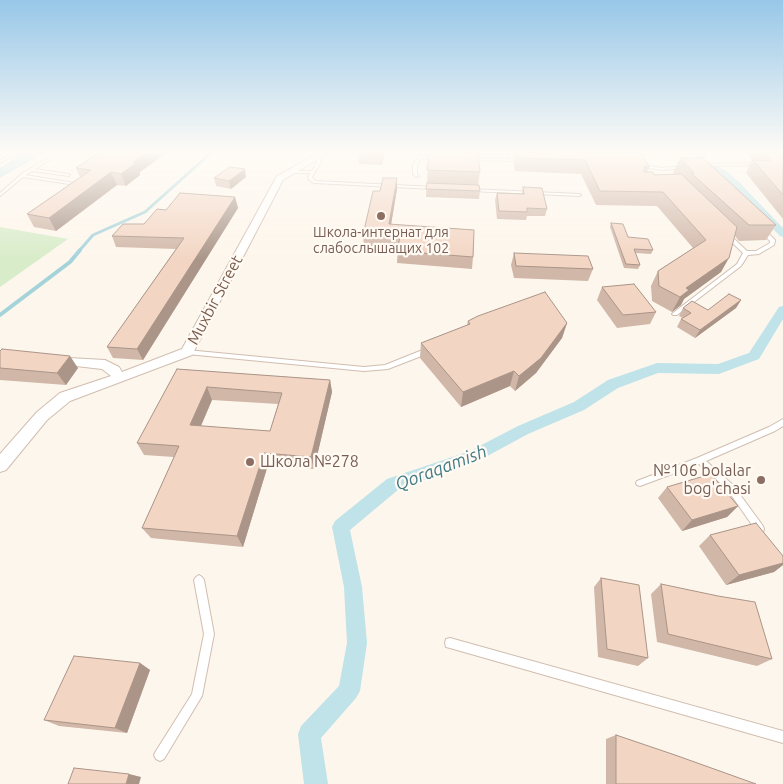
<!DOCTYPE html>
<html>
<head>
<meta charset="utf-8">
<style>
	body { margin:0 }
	canvas { display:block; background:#fdf6ec }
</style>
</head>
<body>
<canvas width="783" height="784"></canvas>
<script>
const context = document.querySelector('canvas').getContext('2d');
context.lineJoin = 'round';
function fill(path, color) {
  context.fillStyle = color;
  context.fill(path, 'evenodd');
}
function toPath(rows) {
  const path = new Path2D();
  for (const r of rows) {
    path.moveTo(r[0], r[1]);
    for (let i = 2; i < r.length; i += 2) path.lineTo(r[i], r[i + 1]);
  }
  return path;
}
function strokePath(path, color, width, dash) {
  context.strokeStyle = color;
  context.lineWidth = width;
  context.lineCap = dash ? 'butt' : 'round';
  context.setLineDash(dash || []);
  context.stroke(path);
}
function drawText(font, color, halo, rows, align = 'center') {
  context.font = font + ' Ubuntu,sans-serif';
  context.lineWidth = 4.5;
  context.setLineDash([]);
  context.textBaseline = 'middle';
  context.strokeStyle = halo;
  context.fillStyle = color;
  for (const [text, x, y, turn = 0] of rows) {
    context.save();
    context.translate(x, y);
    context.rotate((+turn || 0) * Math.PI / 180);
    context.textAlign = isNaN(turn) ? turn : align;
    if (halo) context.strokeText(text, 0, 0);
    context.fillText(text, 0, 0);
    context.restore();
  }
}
fill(toPath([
	[0,227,68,239,0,287]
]), '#d8ecc9');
const water = toPath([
	[27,151,46,151,0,177,0,169,27,151]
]);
fill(water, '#bfe3e8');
strokePath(water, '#a5d3da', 1);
strokePath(toPath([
	[79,251,93,235,145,212,213,151]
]), '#a5d3da', 3);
strokePath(toPath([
	[0,315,70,262,80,250]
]), '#a5d3da', 4);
fill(toPath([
	[702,151,711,151,701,160,725,170,739,182,783,228,783,237,780,236,719,174,693,162,693,158,702,151],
	[783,306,783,319,759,359,719,374,658,373,618,388,584,410,528,434,480,460,399,489,350,530,362,587,367,643,360,691,356,698,321,738,328,784,304,784,298,734,301,726,339,686,347,643,344,587,332,527,335,521,387,479,470,451,518,426,574,402,608,380,657,363,718,364,749,353,779,307,783,306]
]), '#bfe3e8');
const lane = toPath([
	[17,151,22,151,0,163,0,160,17,151],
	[59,151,64,151,35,169,68,174,70,175,69,176,32,171,25,175,74,183,76,183,76,185,23,177,0,196,0,193,23,173,59,151],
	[423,151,427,151,423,157,437,157,439,158,437,159,421,159,417,165,417,174,419,176,416,177,413,174,413,165,423,151],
	[508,151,512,151,514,161,471,160,469,159,471,158,511,159,508,151],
	[319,157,321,158,321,162,312,177,315,181,434,187,436,188,434,189,314,183,309,180,308,177,310,173,288,173,286,172,288,171,312,171,317,162,317,158,319,157],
	[760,163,761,163,761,165,703,166,701,165,703,164,760,163],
	[640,164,661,168,685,166,687,167,685,168,661,170,640,166,640,164],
	[470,189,579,194,581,195,579,196,472,191,470,191,470,189],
	[761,230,765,230,775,240,775,241,774,245,759,254,748,255,741,266,677,315,673,315,672,314,673,313,737,264,743,253,725,236,725,234,729,234,747,251,756,251,770,243,770,241,761,232,761,230],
	[425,349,429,349,430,351,429,353,388,369,364,371,187,354,184,352,187,350,364,367,385,365,425,349],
	[783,419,783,426,775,431,706,461,733,485,763,526,764,529,763,532,760,533,757,532,727,489,699,464,640,486,637,485,636,483,637,481,697,458,769,427,783,419],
	[199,575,202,577,204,580,214,634,202,696,164,759,160,761,156,759,154,755,156,751,192,694,204,634,194,580,196,577,199,575],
	[450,638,783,731,783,743,450,648,446,647,445,643,446,639,450,638]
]);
const street = toPath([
	[322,151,332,151,283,180,192,355,70,401,47,420,6,470,0,472,0,454,37,412,60,393,111,376,102,369,50,363,49,360,50,357,105,360,119,367,122,372,182,349,277,176,322,151]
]);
strokePath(lane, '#d1beb0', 2);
strokePath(street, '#d1beb0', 2);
fill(lane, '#fff');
fill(street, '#fff');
fill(toPath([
	[101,151,169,151,140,172,140,175,126,186,117,185,56,231,34,227,27,214,80,177,76,168],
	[358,151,385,151,382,165,359,164],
	[429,151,480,172,478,185,480,191,479,199,426,197],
	[513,151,638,151,637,154,649,167,647,172,654,175,675,174,673,173,680,158,776,225,766,240,739,241,735,236,721,272,684,299,681,305,672,312,652,301,651,286,658,271,693,248,657,206,596,205,581,174,515,171,514,163,515,155],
	[745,151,783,151,783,219,746,173,752,160],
	[246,177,231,189,216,186,214,178],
	[523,187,547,209,545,216,527,216,526,220,497,219,495,200,497,193,522,194],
	[397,189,391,225,473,257,472,269,397,263,398,248,364,247,363,235,380,191],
	[235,197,238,208,143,360,113,358,107,347,176,249,116,247,112,236,144,224,166,210],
	[611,223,628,237,653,250,651,254,635,253,640,265,638,269,624,268,610,227],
	[514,253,593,269,588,281,514,278,511,265],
	[602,287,656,312,650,324,617,328,597,300],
	[741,300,736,308,695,338,677,327,681,319,683,318,679,316,683,308,708,310],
	[468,321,567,323,562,338,536,373,515,391,510,386,461,407,420,358,421,343,467,325],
	[0,351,78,368,66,385,0,380],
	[177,369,330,380,332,392,314,469,268,465,243,547,151,538,142,528,174,457,144,455,137,443],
	[212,400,278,404,270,431,201,426],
	[667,487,738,506,727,517,682,531,658,498],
	[710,535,783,556,783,565,774,572,726,585,699,546],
	[601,578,648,658,638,666,598,657,594,587],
	[661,584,772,659,757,666,657,642,651,594],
	[140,663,150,670,127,733,59,726,44,720],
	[616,735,756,784,606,784,606,739]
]), '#d1b7a8');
fill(toPath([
	[149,151,169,151,140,172,140,175,126,186,121,174,133,162],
	[382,151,385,151,382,165],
	[245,169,246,177,231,189,229,181],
	[111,172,117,185,56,231,49,218],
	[397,178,397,189,389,236,389,224],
	[235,197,238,208,143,360,137,349],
	[729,258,721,272,684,299,681,305,672,312,680,297,686,288],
	[741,300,736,308,695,338,700,330],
	[567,323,562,338,536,373,515,391,519,376],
	[70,356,78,368,66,385,57,373],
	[514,371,510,386,461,407,463,392],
	[330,380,332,392,314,469,311,457],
	[207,387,212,400,196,437,190,425],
	[264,453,268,465,243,547,237,536],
	[738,506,727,517,682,531,692,520],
	[783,563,783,565,774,572,726,585,739,575],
	[140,663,150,670,127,733,115,728],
	[129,774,141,777,139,784,126,784]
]), '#aa9588');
const building = toPath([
	[101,151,149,151,133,162,136,163,121,174,111,172,49,218,27,214,91,170,76,168,101,151],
	[358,151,382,151,382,153,358,151],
	[429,151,478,152,480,172,427,170,429,151],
	[517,151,558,151,642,154,649,167,644,167,644,172,653,172,654,175,681,174,737,227,729,258,686,288,689,290,680,297,659,286,658,271,706,240,663,192,600,191,585,160,518,158,517,151],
	[765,153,783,154,783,195,753,160,771,161,765,153],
	[680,158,703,158,776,225,749,225,691,173,694,173,680,158],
	[230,167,245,169,229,181,214,178,230,167],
	[383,178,397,178,389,224,474,230,473,257,397,251,400,237,363,235,373,191,380,191,383,178],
	[427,183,479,185,480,191,426,189,427,183],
	[523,187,542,188,547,209,527,208,527,212,499,211,497,193,524,194,523,187],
	[180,193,235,197,137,349,107,347,184,238,112,236,123,224,144,224,157,209,166,210,180,193],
	[611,223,623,224,628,237,648,239,653,250,634,249,640,265,626,264,611,223],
	[514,253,588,256,593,269,516,266,514,253],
	[634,284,656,312,623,315,602,287,634,284],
	[545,292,567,323,541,358,519,376,514,371,463,392,421,343,470,324,468,321,478,316,545,292],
	[729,294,741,300,700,330,681,319,691,313,683,308,692,301,708,310,729,294],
	[2,349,70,356,57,373,0,368,0,351,2,349],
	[177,369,330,380,311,457,264,453,237,536,142,528,179,446,137,443,177,369],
	[207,387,282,393,270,431,190,425,207,387],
	[711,474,738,506,692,520,667,487,711,474],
	[756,523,783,556,783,563,739,575,710,535,756,523],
	[601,578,639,585,648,658,607,649,601,578],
	[661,584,718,596,755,602,772,659,668,634,661,584],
	[74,656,140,663,115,728,44,720,74,656],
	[616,735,675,755,756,784,616,784,616,735],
	[74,768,129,774,126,784,68,784,74,768]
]);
fill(building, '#f3d5c3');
strokePath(building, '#aa9588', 1);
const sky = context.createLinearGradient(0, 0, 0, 261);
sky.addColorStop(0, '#97c7e8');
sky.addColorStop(0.58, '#fefbf6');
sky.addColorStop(1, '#fefbf600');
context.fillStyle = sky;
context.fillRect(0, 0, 783, 261);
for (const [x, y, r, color] of [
	[381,216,5,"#8d6e63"],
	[250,462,5,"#8d6e63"],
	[761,480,5,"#8d6e63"]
]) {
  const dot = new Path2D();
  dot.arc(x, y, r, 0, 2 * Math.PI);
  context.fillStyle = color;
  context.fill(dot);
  strokePath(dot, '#fffaf3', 2);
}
drawText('14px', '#785e54', '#fffaf3', [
	["Школа-интернат для",381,232],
	["слабослышащих 102",381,248]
]);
drawText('16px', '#7a5c4d', '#fffaf3', [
	["Muxbir Street",215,300,-62]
]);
drawText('16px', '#785e54', '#fffaf3', [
	["Школа №278",260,462],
	["№106 bolalar",751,471,"right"],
	["bog'chasi",751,489,"right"]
], 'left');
drawText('italic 18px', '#437c86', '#fffaf3', [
	["Qoraqamish",441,468,-21]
]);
</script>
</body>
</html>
